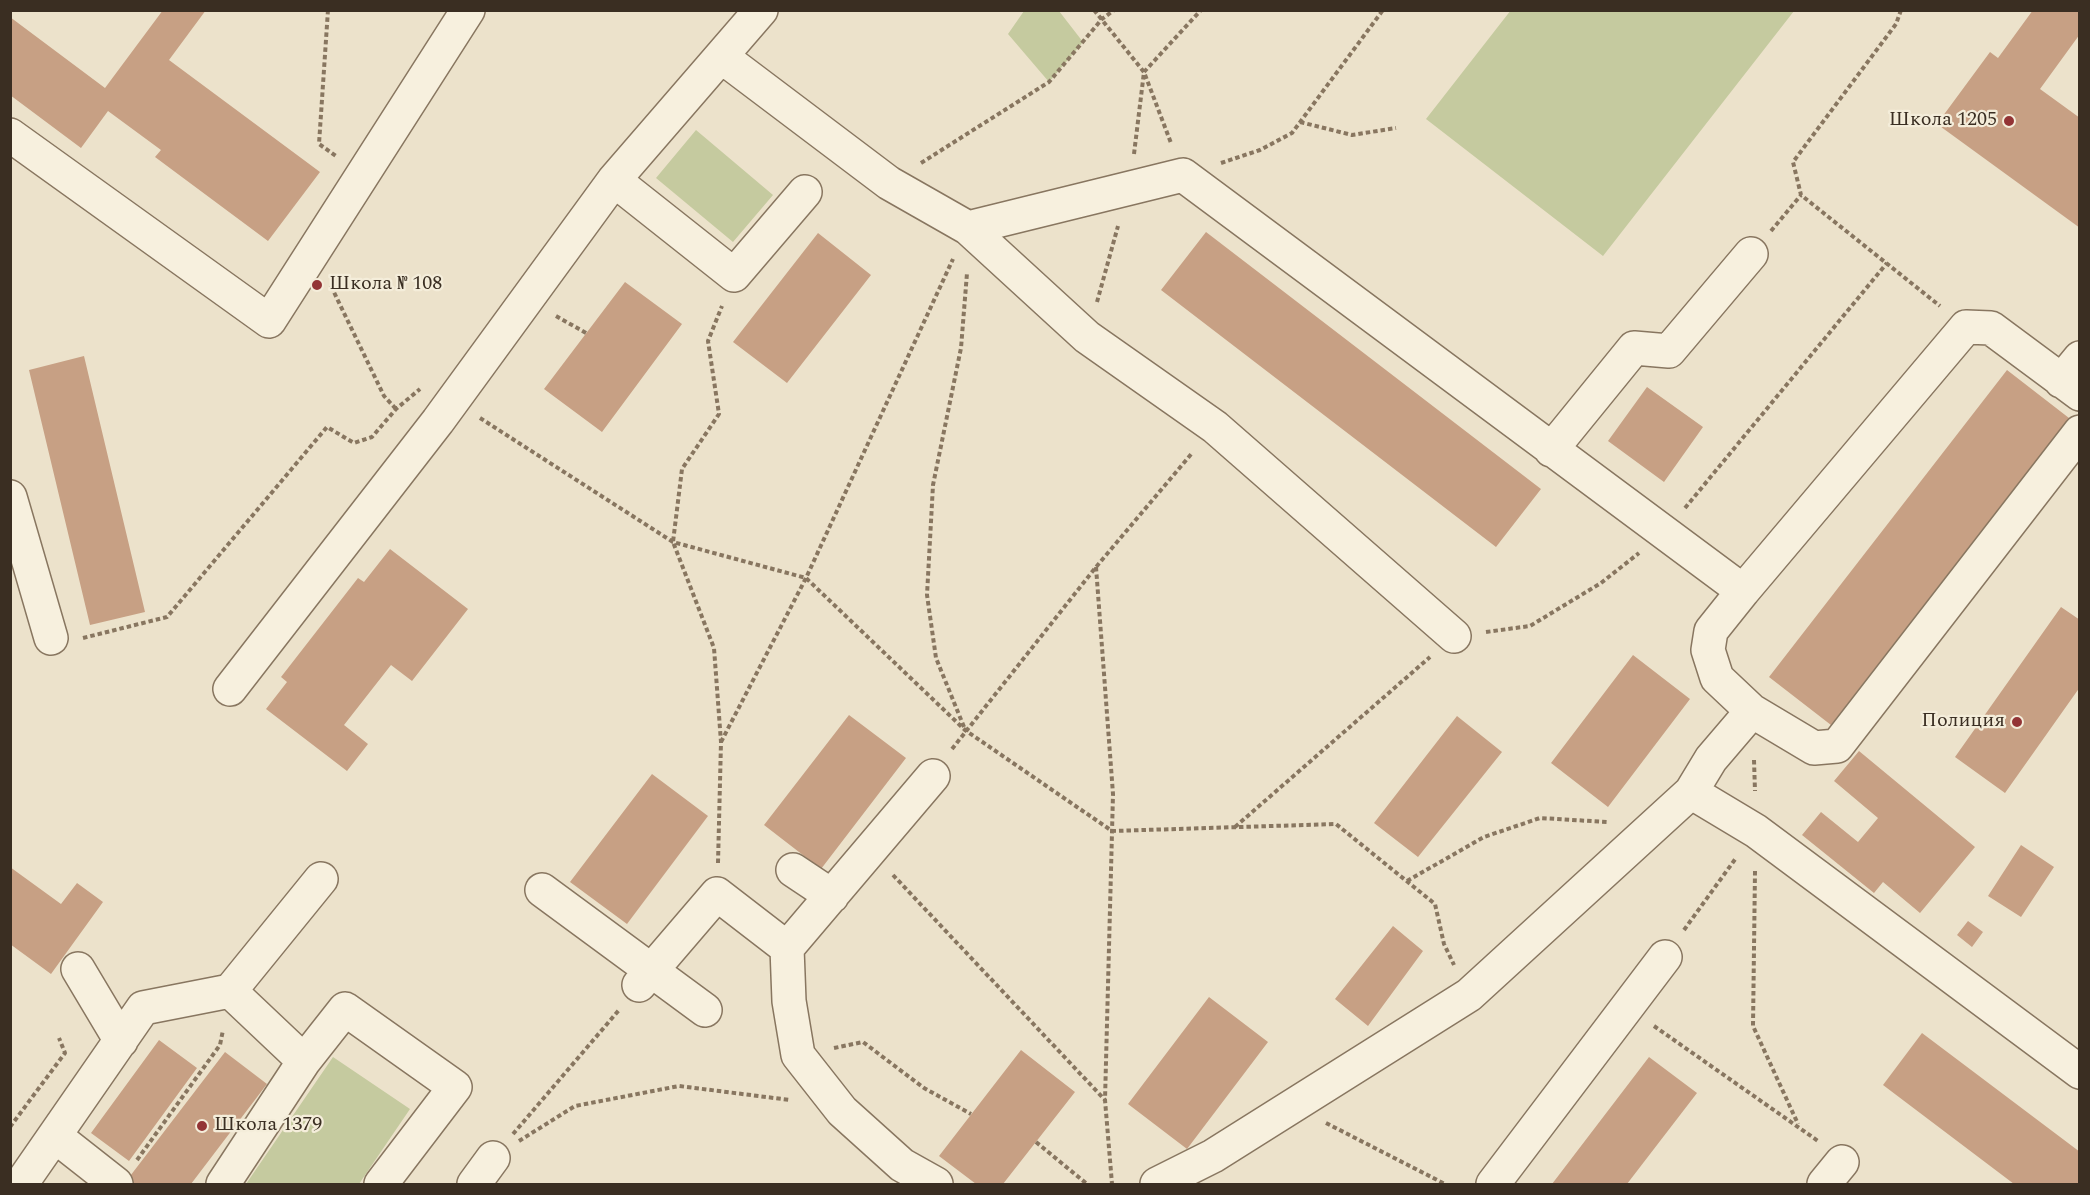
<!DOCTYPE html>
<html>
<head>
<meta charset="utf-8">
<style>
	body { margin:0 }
	#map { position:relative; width:2090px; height:1195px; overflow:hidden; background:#ece2cb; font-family:Spectral,serif }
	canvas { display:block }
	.frame { position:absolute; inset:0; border:12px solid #3a2e22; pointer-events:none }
</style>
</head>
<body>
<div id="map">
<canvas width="2090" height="1195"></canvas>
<div class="frame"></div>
</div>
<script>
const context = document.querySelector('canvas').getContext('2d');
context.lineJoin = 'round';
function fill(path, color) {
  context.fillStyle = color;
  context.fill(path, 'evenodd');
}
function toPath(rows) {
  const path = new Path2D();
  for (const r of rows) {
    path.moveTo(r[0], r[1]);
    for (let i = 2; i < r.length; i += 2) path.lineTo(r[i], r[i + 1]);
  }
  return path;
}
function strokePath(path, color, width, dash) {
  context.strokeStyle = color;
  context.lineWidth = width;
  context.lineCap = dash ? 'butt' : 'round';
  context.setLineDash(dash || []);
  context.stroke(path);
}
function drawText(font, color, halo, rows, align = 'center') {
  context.font = font + ' Spectral,serif';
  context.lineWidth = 4.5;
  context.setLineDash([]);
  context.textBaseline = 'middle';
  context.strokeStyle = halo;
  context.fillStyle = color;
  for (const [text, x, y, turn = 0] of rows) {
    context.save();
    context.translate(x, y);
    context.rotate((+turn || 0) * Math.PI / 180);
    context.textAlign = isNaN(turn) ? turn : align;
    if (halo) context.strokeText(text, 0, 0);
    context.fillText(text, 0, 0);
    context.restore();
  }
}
fill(toPath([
	[1511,10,1794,10,1794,11,1603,256,1426,119],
	[1024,11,1059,11,1083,42,1049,82,1008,34],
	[696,130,773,195,733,242,656,178],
	[333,1057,410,1109,359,1184,246,1184]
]), '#c5ca9f');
fill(toPath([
	[163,10,206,10,169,60,320,172,268,241,155,157,161,150,108,111,81,148,10,95,10,17,105,88],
	[2033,10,2080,10,2080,34,2040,89,2080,118,2080,228,1937,124,1990,52,1998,58],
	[1206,232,1541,489,1496,547,1161,290],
	[818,233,871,275,787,383,733,342],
	[625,282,682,324,602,432,544,389],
	[84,356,145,612,90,625,29,370],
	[2007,370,2069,418,1831,725,1769,677],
	[1647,387,1703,427,1664,482,1608,441],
	[390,549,468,609,412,681,391,665,344,725,368,744,347,771,266,709,287,682,281,677,358,578,364,582],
	[2061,607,2080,620,2080,687,2005,793,1955,757],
	[1633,655,1690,699,1608,807,1551,763],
	[849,715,906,758,821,869,764,825],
	[1457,716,1502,752,1418,857,1374,823],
	[1859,751,1975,847,1920,913,1883,882,1874,893,1802,835,1821,812,1858,842,1878,818,1834,781],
	[652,774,708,816,627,924,570,882],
	[2021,845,2054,867,2021,917,1988,896],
	[10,867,61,904,77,883,103,902,51,974,10,944],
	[1968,921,1983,932,1972,947,1957,935],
	[1393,926,1423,951,1368,1026,1335,999],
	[1209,997,1268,1042,1187,1149,1128,1104],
	[1922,1033,2080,1152,2080,1184,2014,1184,1883,1085],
	[159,1040,197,1068,129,1161,91,1133],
	[1021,1050,1075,1092,1003,1184,976,1184,939,1156],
	[225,1052,267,1084,191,1184,124,1184],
	[1649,1057,1697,1093,1627,1184,1552,1184]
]), '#c7a084');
const minor = toPath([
	[722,57,889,183,968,228],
	[10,135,269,321,468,10],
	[614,180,734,275,805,192],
	[2061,381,2080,358],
	[1551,450,1634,348,1669,351,1751,254],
	[10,497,51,638],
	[1743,591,1711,631,1708,650,1717,678,1752,711,1814,748,1837,746,2080,432],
	[1454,636,1215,427,1087,337,968,228,1183,175,1743,591,1966,327,1991,328,2080,394],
	[230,689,438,421,614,180,761,10],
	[1691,792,1756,831,2080,1072],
	[793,870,832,896],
	[542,890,705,1010],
	[787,948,933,776],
	[78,969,121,1041],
	[639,985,717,894,787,948,789,1001,798,1055,842,1111,902,1165,936,1184],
	[304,1061,345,1009,455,1087,381,1184],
	[55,1136,116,1184],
	[21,1184,143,1008,230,991,321,879],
	[223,1184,304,1061,230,991],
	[474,1184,493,1158],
	[1157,1184,1213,1156,1469,995,1691,792,1711,759,1752,711],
	[1493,1184,1665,957],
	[1824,1184,1842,1162]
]);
strokePath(minor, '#887660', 36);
strokePath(toPath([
	[328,10,319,144,336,156],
	[1094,10,1144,72,1171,143],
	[1901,10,1896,24,1793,162,1801,195,1940,306],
	[1300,122,1352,135,1396,128],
	[1134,154,1144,72,1201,10],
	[921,163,1049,82,1102,19,1114,10],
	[1221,163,1260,150,1292,133,1383,10],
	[1771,231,1801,195],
	[331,286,384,396,396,409],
	[1097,302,1118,226],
	[556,316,586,333],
	[480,418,673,542,806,578,965,730,1112,831,1336,824,1435,904,1444,944,1454,965],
	[1685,508,1887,263],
	[1096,567,1113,794,1105,1100,1112,1184],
	[1486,632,1530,626,1601,583,1639,553],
	[83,638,167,617,327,427,354,443,372,437,396,409,420,389],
	[964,727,936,658,927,595,933,485,961,348,967,273],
	[721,742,806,578,953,259],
	[952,749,1096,567,1193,452],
	[1754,760,1755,791],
	[1235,827,1430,657],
	[718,863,721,742,714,648,673,542,682,469,719,414,708,341,722,306],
	[1755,871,1753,1026,1798,1124],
	[893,875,1105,1100],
	[1407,881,1484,837,1540,818,1607,822],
	[1684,930,1736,858],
	[1654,1026,1818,1141],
	[834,1048,863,1042,924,1088,971,1114],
	[1326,1123,1445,1184],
	[10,1127,65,1053,59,1038],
	[513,1134,619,1010],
	[519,1141,575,1106,679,1086,790,1100],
	[1036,1142,1087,1184],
	[137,1160,220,1045,223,1030]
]), '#887660', 4, [4.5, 3]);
strokePath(minor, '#f7f0de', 33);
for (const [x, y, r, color] of [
	[2009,121,6,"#933435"],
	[317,285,6,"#933435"],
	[2017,722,6,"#933435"],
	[202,1126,6,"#933435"]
]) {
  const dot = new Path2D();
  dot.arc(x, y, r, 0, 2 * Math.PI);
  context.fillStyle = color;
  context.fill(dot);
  strokePath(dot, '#f4edda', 2);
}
drawText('20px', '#3a2e22', '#f4edda', [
	["Школа 1205",1997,121],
	["Школа № 108",329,285,"left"],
	["Полиция",2005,722],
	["Школа 1379",214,1126,"left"]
], 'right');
</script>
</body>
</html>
